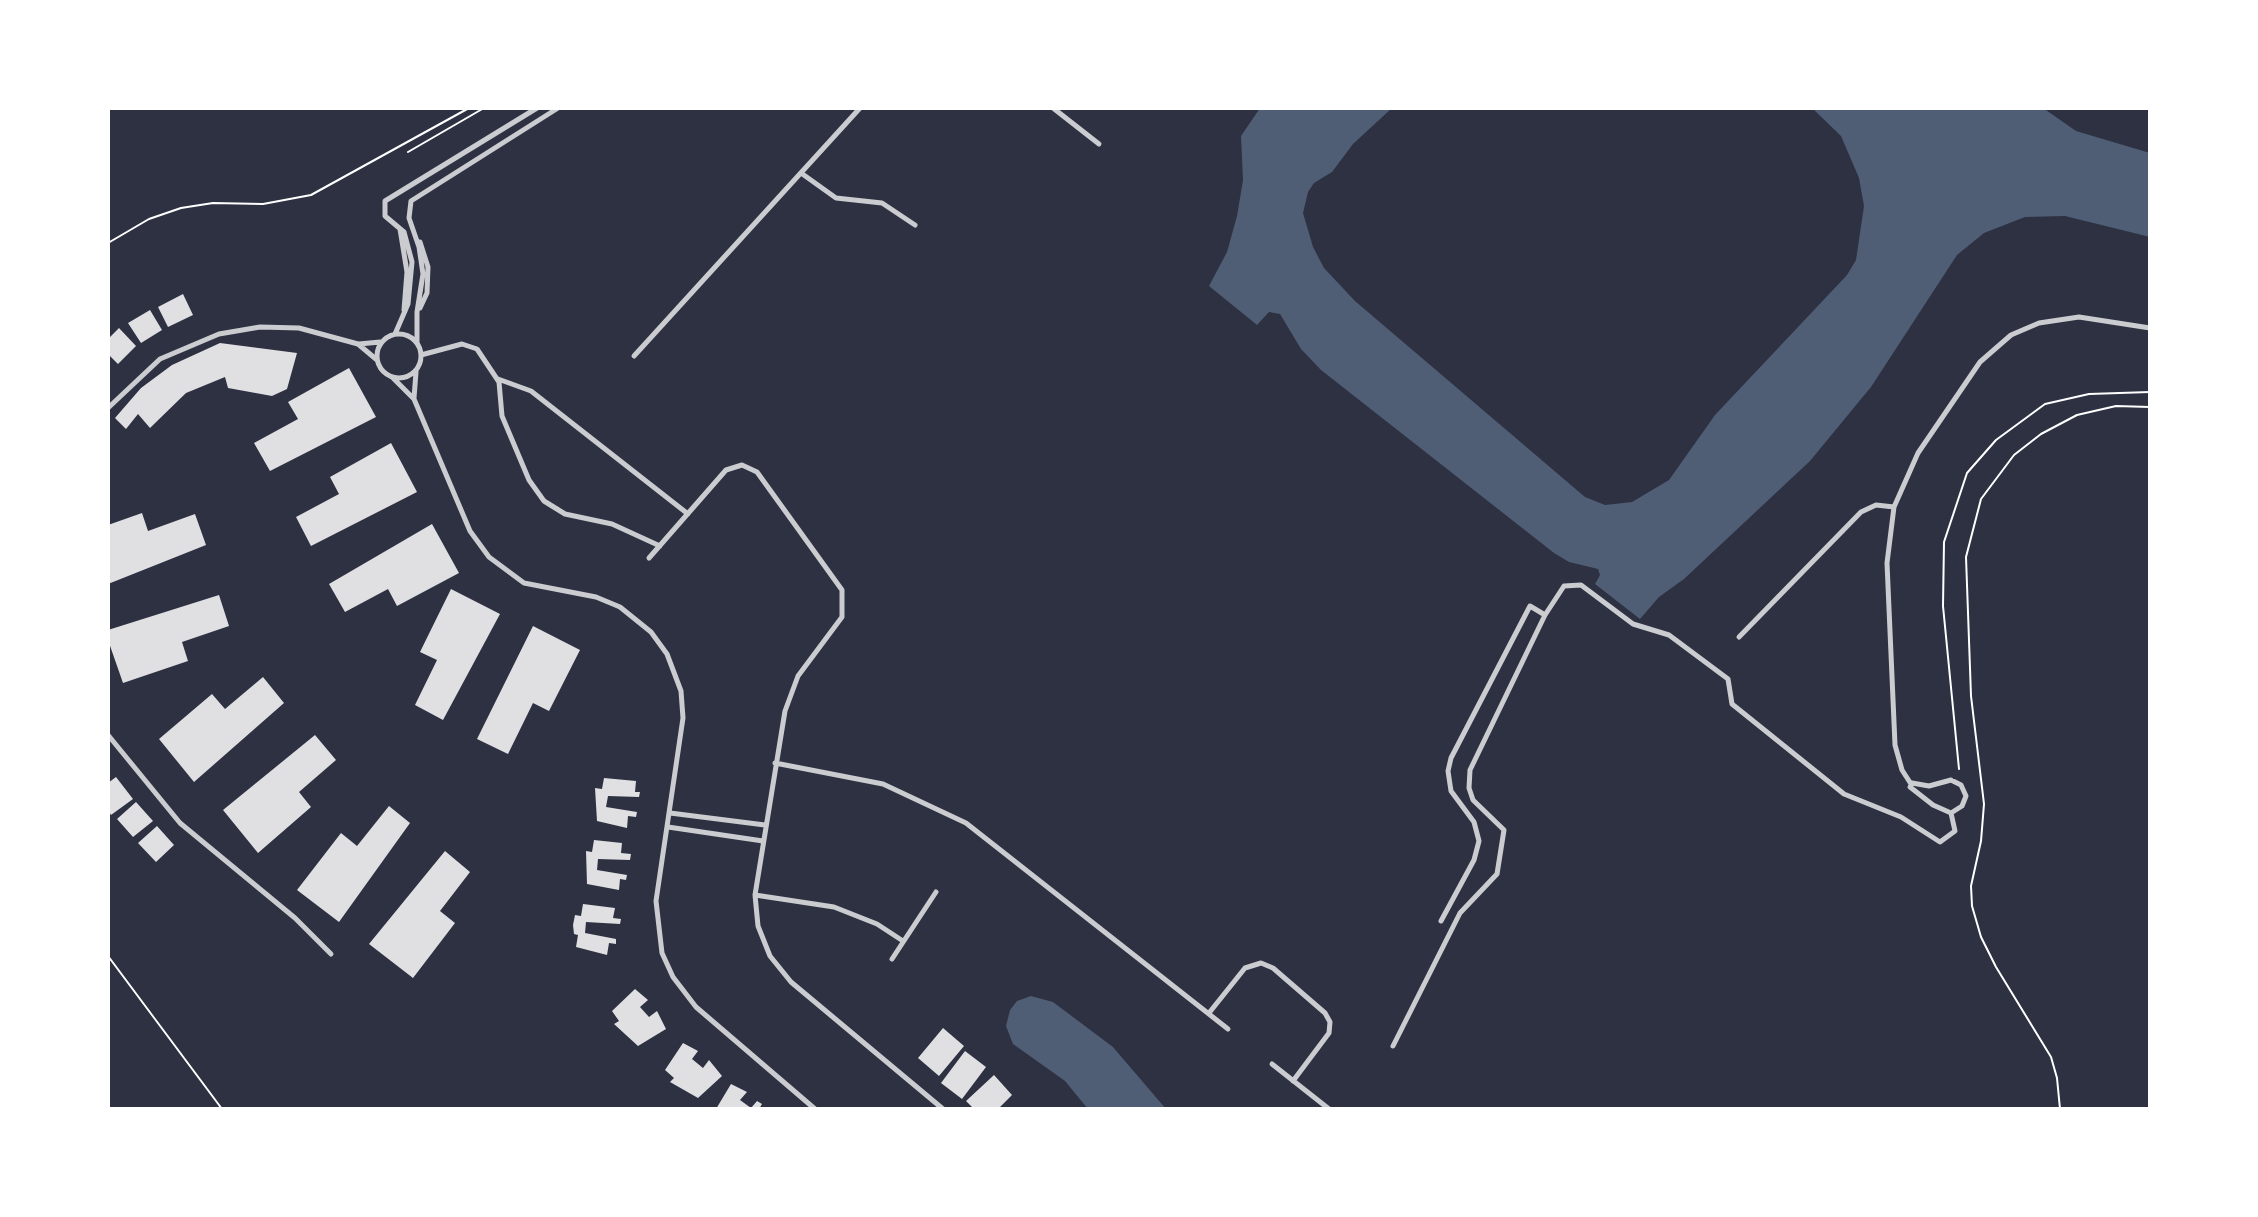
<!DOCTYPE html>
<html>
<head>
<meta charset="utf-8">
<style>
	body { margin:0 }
	#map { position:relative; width:2258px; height:1217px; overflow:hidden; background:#2d3142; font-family:Helvetica,sans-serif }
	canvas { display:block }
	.frame { position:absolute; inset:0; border:110px solid #fff; pointer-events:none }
</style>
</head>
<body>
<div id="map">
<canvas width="2258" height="1217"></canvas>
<div class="frame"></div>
</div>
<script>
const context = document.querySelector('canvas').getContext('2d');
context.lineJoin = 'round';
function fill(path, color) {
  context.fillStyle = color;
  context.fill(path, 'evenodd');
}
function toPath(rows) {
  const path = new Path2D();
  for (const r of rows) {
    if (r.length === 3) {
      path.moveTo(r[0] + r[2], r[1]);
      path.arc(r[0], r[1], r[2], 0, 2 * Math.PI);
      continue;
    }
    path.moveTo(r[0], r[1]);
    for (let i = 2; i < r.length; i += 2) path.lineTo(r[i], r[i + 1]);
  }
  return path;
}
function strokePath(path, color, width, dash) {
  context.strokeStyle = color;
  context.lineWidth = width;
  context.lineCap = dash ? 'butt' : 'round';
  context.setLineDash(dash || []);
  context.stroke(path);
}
fill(toPath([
	[1260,108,1392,108,1353,144,1332,172,1314,183,1308,192,1303,213,1313,247,1324,268,1355,301,1585,497,1605,505,1632,502,1669,480,1715,415,1847,275,1856,260,1864,206,1859,178,1841,136,1812,108,2043,108,2076,131,2150,153,2150,237,2065,216,2025,217,1984,233,1957,255,1871,387,1810,461,1684,579,1659,597,1640,619,1595,584,1600,575,1598,569,1569,562,1554,553,1321,370,1301,349,1280,314,1269,312,1257,325,1209,286,1227,252,1237,216,1243,180,1241,136],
	[1031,996,1053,1002,1113,1047,1166,1109,1088,1109,1065,1081,1013,1044,1006,1026,1010,1010,1017,1001]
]), '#4f5d75');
fill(toPath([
	[183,294,193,315,168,327,158,307],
	[150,310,162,330,141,343,128,323],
	[119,328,136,346,118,364,108,354,108,339],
	[220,343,297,353,287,389,272,396,228,388,225,377,186,393,150,428,138,414,126,429,115,418,141,388,172,365],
	[349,368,376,417,270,471,254,443,298,419,288,402],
	[391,443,417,492,311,546,296,517,339,494,330,477],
	[142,513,148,531,195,514,206,545,108,584,108,525],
	[432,524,459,573,397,606,388,589,345,612,329,584],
	[451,589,500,614,443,720,415,705,437,660,420,652],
	[219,595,229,626,182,642,188,661,123,683,108,640,108,630],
	[533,626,580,650,549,711,533,703,508,754,477,739],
	[263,677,284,703,194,782,159,739,212,694,225,709],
	[315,735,336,760,299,792,311,807,258,853,223,810],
	[116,777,133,799,111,815,108,810,108,783],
	[604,778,636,781,635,792,640,792,639,797,608,796,606,807,637,812,636,817,628,816,627,828,597,821,595,788,602,789],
	[136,802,153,821,133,837,117,819],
	[389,806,410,823,339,922,297,890,341,833,357,846],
	[157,826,174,845,156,862,138,843],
	[594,840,622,843,621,853,631,854,630,860,598,859,597,870,627,875,626,880,620,879,619,890,587,884,586,851,592,852],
	[445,851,470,872,440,911,455,923,413,978,369,944],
	[583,904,615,908,613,918,621,919,620,924,586,922,585,933,616,939,616,944,609,943,607,955,576,947,578,935,574,934,573,925,575,915,581,916],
	[635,989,648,1000,640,1007,649,1017,657,1011,666,1029,638,1046,614,1024,619,1021,612,1011],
	[943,1028,964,1046,939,1076,918,1058],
	[683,1043,698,1051,692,1059,703,1068,709,1060,722,1076,698,1098,670,1082,674,1078,665,1070],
	[965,1051,986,1067,962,1099,941,1083],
	[994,1075,1012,1095,998,1109,974,1109,966,1101],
	[731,1084,747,1092,740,1100,751,1108,757,1101,762,1104,759,1109,716,1109]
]), '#e0e0e3');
strokePath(toPath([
	[408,152,484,108],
	[108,243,149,219,181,208,213,203,263,204,311,195,469,108],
	[1959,769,1943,606,1944,542,1967,473,1996,440,2045,404,2089,394,2150,392],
	[108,956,222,1109],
	[2060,1109,2057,1078,2051,1057,1996,967,1981,937,1972,906,1971,886,1981,841,1984,804,1971,696,1966,557,1981,499,2014,455,2041,434,2077,415,2116,406,2150,407]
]), '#fff', 2);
strokePath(toPath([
	[1053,108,1099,144],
	[801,173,836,198,882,203,915,225],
	[400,229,407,272,404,310],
	[420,242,428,267,427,293,420,308],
	[399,356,22],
	[395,334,408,304,412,262,404,232,385,216,385,201,537,108],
	[417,343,417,312,423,274,419,247,409,218,411,201,558,108],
	[359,344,380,342],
	[421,355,462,344,477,349,499,382,502,416,529,480,544,501,565,514,612,524,660,546],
	[634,356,860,108],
	[393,378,414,399,470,531,489,557,524,583,596,597,620,607,651,632,667,654,681,691,683,718,656,901,662,953,673,977,696,1007,815,1109],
	[498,379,531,391,688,514],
	[414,398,416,372],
	[108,408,160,359,219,334,260,327,299,328,358,344,377,360],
	[649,558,726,470,742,465,757,472,842,590,842,617,798,676,785,711,755,895,758,926,770,956,791,982,943,1109],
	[1739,637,1861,512,1876,505,1894,507],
	[108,735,180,823,295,918,331,954],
	[775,763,883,784,966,823,1228,1029],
	[1951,780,1961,785,1966,796,1962,806,1951,813,1933,805,1910,787,1912,783,1929,786,1951,780],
	[1911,784,1902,770,1895,745,1887,563,1894,507,1918,453,1980,362,2011,335,2039,323,2079,317,2150,328],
	[670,813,765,825],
	[668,827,763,841],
	[755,895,834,907,877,924,903,941],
	[1441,921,1474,860,1479,841,1474,822,1451,791,1448,771,1451,758,1530,606,1545,615],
	[892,959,936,892],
	[1209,1013,1245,968,1261,963,1273,968,1325,1013,1330,1022,1329,1033,1293,1081],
	[1393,1046,1460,913,1497,874,1504,830,1473,800,1469,788,1470,770,1545,615,1564,586,1581,585,1633,624,1669,635,1728,679,1732,704,1844,794,1901,817,1940,842,1955,831,1951,813],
	[1272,1064,1329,1109]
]), '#caccd0', 5);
</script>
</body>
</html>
